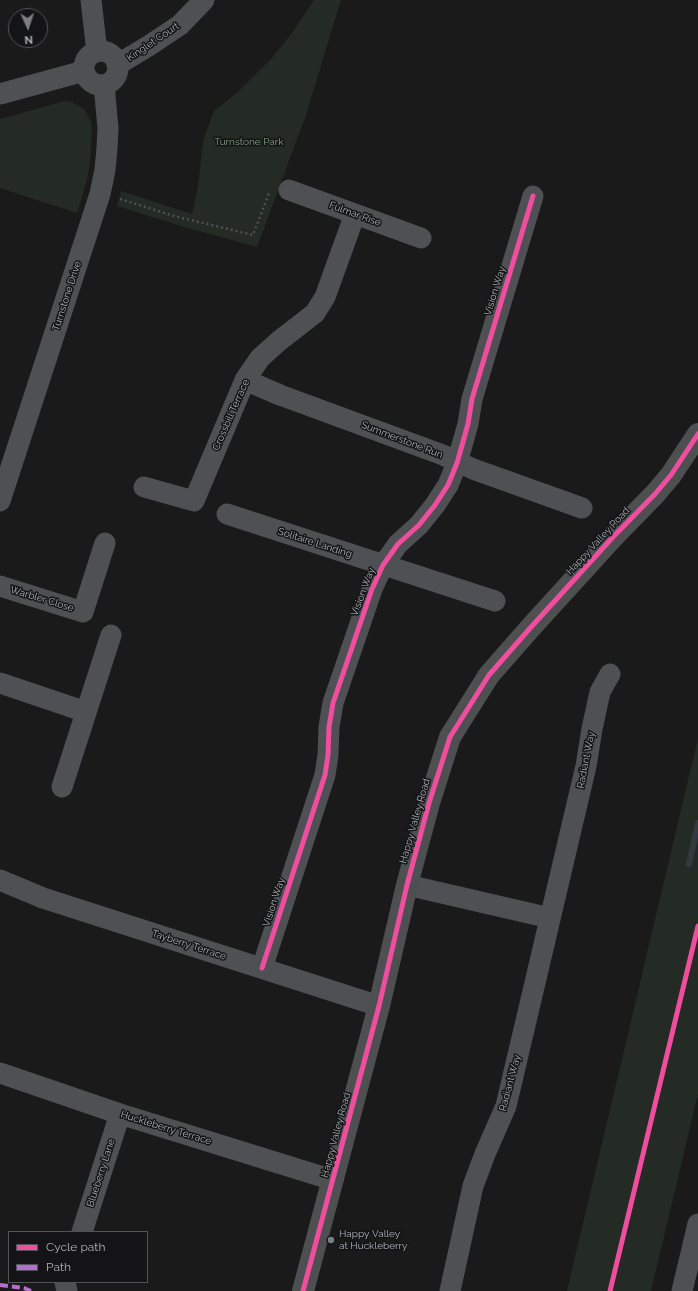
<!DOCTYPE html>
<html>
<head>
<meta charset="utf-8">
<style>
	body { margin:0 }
	#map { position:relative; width:698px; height:1291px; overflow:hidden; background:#1a1a1a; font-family:Raleway,sans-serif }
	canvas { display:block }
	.legend { position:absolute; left:8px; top:1231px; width:140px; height:52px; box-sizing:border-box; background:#141416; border:1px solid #515357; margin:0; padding:5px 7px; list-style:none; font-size:12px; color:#adb2b9 }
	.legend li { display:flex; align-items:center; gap:8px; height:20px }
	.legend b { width:20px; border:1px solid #515357 }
	.north { position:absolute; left:8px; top:8px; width:40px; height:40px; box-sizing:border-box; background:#141416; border:1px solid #515357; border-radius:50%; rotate:177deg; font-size:11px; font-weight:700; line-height:16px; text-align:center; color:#adb2b9 }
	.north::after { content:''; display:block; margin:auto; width:14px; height:18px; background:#7a7d81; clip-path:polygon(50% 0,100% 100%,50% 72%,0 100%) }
</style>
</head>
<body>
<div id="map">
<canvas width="698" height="1291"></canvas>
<ul class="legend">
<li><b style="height:5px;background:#ef4d9e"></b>Cycle path</li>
<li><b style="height:5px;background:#b36fd0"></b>Path</li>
</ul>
<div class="north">N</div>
</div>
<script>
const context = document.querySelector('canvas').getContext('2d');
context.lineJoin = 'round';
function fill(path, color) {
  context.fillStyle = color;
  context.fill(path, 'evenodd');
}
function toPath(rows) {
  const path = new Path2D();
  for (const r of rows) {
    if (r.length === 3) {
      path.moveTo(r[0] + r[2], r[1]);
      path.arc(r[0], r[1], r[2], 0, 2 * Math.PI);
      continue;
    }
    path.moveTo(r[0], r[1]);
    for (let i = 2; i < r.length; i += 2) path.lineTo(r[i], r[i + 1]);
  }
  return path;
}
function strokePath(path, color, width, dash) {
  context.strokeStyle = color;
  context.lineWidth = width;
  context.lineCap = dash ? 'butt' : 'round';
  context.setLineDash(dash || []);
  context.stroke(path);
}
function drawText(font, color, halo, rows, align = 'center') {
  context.font = font + ' Raleway,sans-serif';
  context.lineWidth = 3;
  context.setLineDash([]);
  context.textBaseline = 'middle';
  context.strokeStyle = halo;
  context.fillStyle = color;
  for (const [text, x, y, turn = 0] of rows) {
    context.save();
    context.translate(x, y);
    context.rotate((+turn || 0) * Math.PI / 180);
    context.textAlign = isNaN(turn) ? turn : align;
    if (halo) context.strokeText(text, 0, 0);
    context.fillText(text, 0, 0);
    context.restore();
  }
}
fill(toPath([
	[314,0,341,0,306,115,257,247,188,228,117,206,121,191,192,214,198,187,203,141,214,111,239,91,269,61,290,36],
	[65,101,72,102,84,109,91,121,92,128,90,163,87,180,77,213,0,188,0,119],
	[698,738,698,1094,651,1291,567,1291]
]), '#242a24');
strokePath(toPath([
	[689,864,698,823]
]), '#323a3f', 6);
strokePath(toPath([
	[120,199,174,216,253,235,269,193]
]), '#505153', 2.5, [2, 3]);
strokePath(toPath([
	[91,0,97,52],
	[101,68,17],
	[117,65,150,45,180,25,204,0],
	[0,94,84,71],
	[289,190,421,238],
	[245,380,280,395,443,455,473,469,582,508],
	[144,487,194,501,245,380,260,358,279,341,315,313,325,297,355,214],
	[0,501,100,194,105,170,107,148,108,128,104,85],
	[227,514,495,601],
	[0,586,83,612,105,543],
	[0,683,86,712],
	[62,787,111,635],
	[0,880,43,898,379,1006],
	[407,885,550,918],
	[262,968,325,775,328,755,329,727,333,703,372,589,383,565,398,544,419,525,435,505,448,485,457,463,468,424,472,399,533,196],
	[0,1073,120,1114,333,1180],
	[82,1232,120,1114],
	[65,1282,67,1291],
	[450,1291,473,1186,485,1154,506,1106,586,766,592,729,600,692,610,674],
	[682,1291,698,1224]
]), '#4f5053', 21);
strokePath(toPath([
	[303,1291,379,1006,407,885,429,803,450,737,489,675,532,626,613,537,655,494,671,475,698,434]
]), '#4d4f50', 22);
strokePath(toPath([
	[0,1285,24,1288,31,1291]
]), '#b36fd0', 4, [8, 4]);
strokePath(toPath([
	[262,968,325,775,328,755,329,727,333,703,372,589,383,565,398,544,419,525,435,505,448,485,457,463,468,424,472,399,533,196],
	[303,1291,379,1006,407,885,429,803,450,737,489,675,532,626,613,537,655,494,671,475,698,434],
	[610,1291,698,926]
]), '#ef4d9e', 5);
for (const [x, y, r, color] of [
	[331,1240,4,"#7a7d81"]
]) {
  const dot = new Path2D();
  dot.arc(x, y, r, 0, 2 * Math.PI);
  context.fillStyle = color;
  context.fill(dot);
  strokePath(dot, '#141416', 1.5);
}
drawText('10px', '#adb2b9', '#141416', [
	["Kinglet Court",153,42,-34],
	["Fulmar Rise",355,214,20],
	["Vision Way",495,291,-73],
	["Turnstone Drive",67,296,-72],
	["Crossbill Terrace",231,415,-66],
	["Summerstone Run",402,440,21],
	["Happy Valley Road",598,541,-47],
	["Solitaire Landing",315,543,18],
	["Vision Way",363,592,-69],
	["Warbler Close",42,599,17],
	["Radiant Way",586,760,-79],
	["Happy Valley Road",415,821,-74],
	["Vision Way",274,902,-72],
	["Tayberry Terrace",189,945,18],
	["Radiant Way",510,1083,-75],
	["Huckleberry Terrace",166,1128,17],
	["Happy Valley Road",336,1135,-75],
	["Blueberry Lane",101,1173,-72]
]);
drawText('10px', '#88a286', '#141416', [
	["Turnstone Park",249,142]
]);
drawText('10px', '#adb2b9', '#141416', [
	["Happy Valley",339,1234],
	["at Huckleberry",339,1246]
], 'left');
</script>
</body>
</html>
